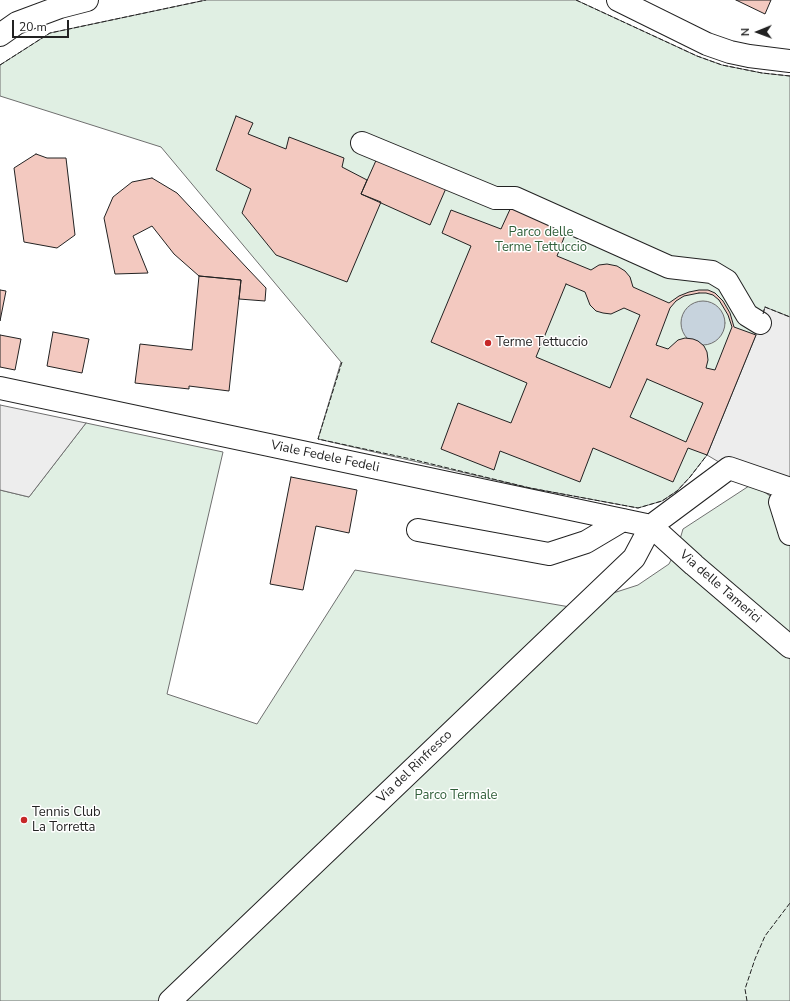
<!DOCTYPE html>
<html>
<head>
<meta charset="utf-8">
<style>
	body { margin:0 }
	#map { position:relative; width:790px; height:1001px; overflow:hidden; background:#fff; font-family:"Nunito Sans",sans-serif }
	canvas { display:block }
	.north { position:absolute; left:738px; top:12px; width:40px; height:40px; -webkit-text-stroke:3px #fff; paint-order:stroke; rotate:269deg; font-size:11px; font-weight:700; line-height:16px; text-align:center; color:#222 }
	.north::after { content:''; display:block; margin:auto; width:14px; height:18px; background:#222; clip-path:polygon(50% 0,100% 100%,50% 72%,0 100%) }
	.scale { position:absolute; left:12px; top:20px; width:57px; height:18px; box-sizing:border-box; border:2px solid #222; border-top:0; padding-left:5px; font-size:12px; line-height:14px; white-space:nowrap; color:#222; -webkit-text-stroke:3px #fff; paint-order:stroke }
</style>
</head>
<body>
<div id="map">
<canvas width="790" height="1001"></canvas>
<div class="north">N</div>
<div class="scale">20 m</div>
</div>
<script>
const context = document.querySelector('canvas').getContext('2d');
context.lineJoin = 'round';
function fill(path, color) {
  context.fillStyle = color;
  context.fill(path, 'evenodd');
}
function toPath(rows) {
  const path = new Path2D();
  for (const r of rows) {
    if (r.length === 3) {
      path.moveTo(r[0] + r[2], r[1]);
      path.arc(r[0], r[1], r[2], 0, 2 * Math.PI);
      continue;
    }
    path.moveTo(r[0], r[1]);
    for (let i = 2; i < r.length; i += 2) path.lineTo(r[i], r[i + 1]);
  }
  return path;
}
function strokePath(path, color, width, dash) {
  context.strokeStyle = color;
  context.lineWidth = width;
  context.lineCap = dash ? 'butt' : 'round';
  context.setLineDash(dash || []);
  context.stroke(path);
}
function drawText(font, color, halo, rows, align = 'center') {
  context.font = font + ' "Nunito Sans",sans-serif';
  context.lineWidth = 3;
  context.setLineDash([]);
  context.textBaseline = 'middle';
  context.strokeStyle = halo;
  context.fillStyle = color;
  for (const [text, x, y, turn = 0] of rows) {
    context.save();
    context.translate(x, y);
    context.rotate((+turn || 0) * Math.PI / 180);
    context.textAlign = isNaN(turn) ? turn : align;
    if (halo) context.strokeText(text, 0, 0);
    context.fillText(text, 0, 0);
    context.restore();
  }
}
const green = toPath([
	[206,0,576,0,697,56,722,65,762,73,790,76,790,317,765,308,707,455,690,477,677,491,662,501,638,508,530,488,318,439,341,362,161,147,0,96,0,65,50,33,206,0],
	[86,423,223,452,167,694,257,724,355,570,570,607,638,585,669,564,678,546,683,529,752,484,790,509,790,1001,0,1001,0,490,29,497,86,423]
]);
fill(green, '#e0efe3');
strokePath(green, '#6f6f6f', 1);
const parking = toPath([
	[765,307,790,317,790,509,729,468,707,455,756,335,765,307],
	[0,405,86,423,29,497,0,490,0,405]
]);
fill(parking, '#ededed');
strokePath(parking, '#6f6f6f', 1);
const water = toPath([
	[703,323,22]
]);
fill(water, '#c7d3dd');
strokePath(water, '#6f6f6f', 1);
const building = toPath([
	[736,0,771,0,765,14,736,0],
	[236,116,253,123,248,134,286,149,289,137,344,158,342,167,367,180,361,194,381,202,347,282,276,255,242,213,251,189,216,170,236,116],
	[36,154,47,158,66,158,75,235,57,248,24,242,14,168,36,154],
	[378,156,447,186,430,225,361,194,378,156],
	[152,178,177,193,247,268,266,288,265,301,239,299,241,280,199,276,174,254,152,226,133,236,148,273,115,274,104,218,113,197,132,182,152,178],
	[512,205,568,227,557,256,591,270,599,265,607,264,617,266,625,271,630,277,633,287,669,303,679,296,689,292,699,290,708,290,715,293,723,301,730,313,734,327,756,335,707,455,688,448,673,482,593,448,580,482,500,451,494,470,441,449,458,403,511,423,527,383,431,342,471,246,442,233,451,210,501,229,512,205],
	[566,284,585,292,590,305,596,311,603,313,611,314,624,308,640,315,610,388,536,357,566,284],
	[699,293,706,293,713,295,719,300,728,315,732,327,715,370,706,368,708,360,707,352,704,346,698,341,693,339,685,338,678,340,668,349,656,345,670,308,676,301,684,296,699,293],
	[647,379,703,403,686,442,630,417,647,379],
	[199,276,241,280,229,391,189,386,189,389,135,383,140,344,192,350,199,276],
	[0,290,6,291,0,321,0,290],
	[53,332,89,339,82,373,47,366,53,332],
	[0,335,21,339,15,370,0,367,0,335],
	[291,477,357,490,349,533,316,526,303,590,270,584,291,477]
]);
fill(building, '#f3c9c0');
strokePath(building, '#222', 1);
const minor = toPath([
	[362,143,495,198,515,198,669,267,712,272,727,281,747,315,760,323],
	[0,388,651,526],
	[780,502,790,534],
	[651,526,694,565,790,647],
	[418,530,549,554,586,542,623,520],
	[170,1001,634,558,651,526,729,468,790,489]
]);
const major = toPath([
	[618,0,707,44,730,52,749,56,790,61],
	[0,35,17,23,60,7,87,0]
]);
strokePath(minor, '#222', 24);
strokePath(major, '#222', 24);
strokePath(minor, '#fff', 22);
strokePath(major, '#fff', 22);
strokePath(toPath([
	[576,0,697,56,722,65,762,73,790,76],
	[0,65,50,33,206,0],
	[763,314,765,307,790,317],
	[342,362,318,439,411,459,530,488,638,508,662,501,677,491,690,477,707,455],
	[747,1001,745,989,755,959,765,936,790,903]
]), '#222', 1, [5, 2]);
for (const [x, y, r, color] of [
	[488,343,4,"#c62828"],
	[24,820,4,"#c62828"]
]) {
  const dot = new Path2D();
  dot.arc(x, y, r, 0, 2 * Math.PI);
  context.fillStyle = color;
  context.fill(dot);
  strokePath(dot, '#fff', 1.5);
}
drawText('13px', '#2f5e38', '#fff', [
	["Parco delle",541,233],
	["Terme Tettuccio",541,248],
	["Parco Termale",456,796]
]);
drawText('13px', '#222', '#fff', [
	["Terme Tettuccio",496,343],
	["Tennis Club",32,813],
	["La Torretta",32,828]
], 'left');
drawText('13px', '#222', '#fff', [
	["Viale Fedele Fedeli",325,457,12],
	["Via delle Tamerici",720,587,41],
	["Via del Rinfresco",415,767,-44]
]);
</script>
</body>
</html>
